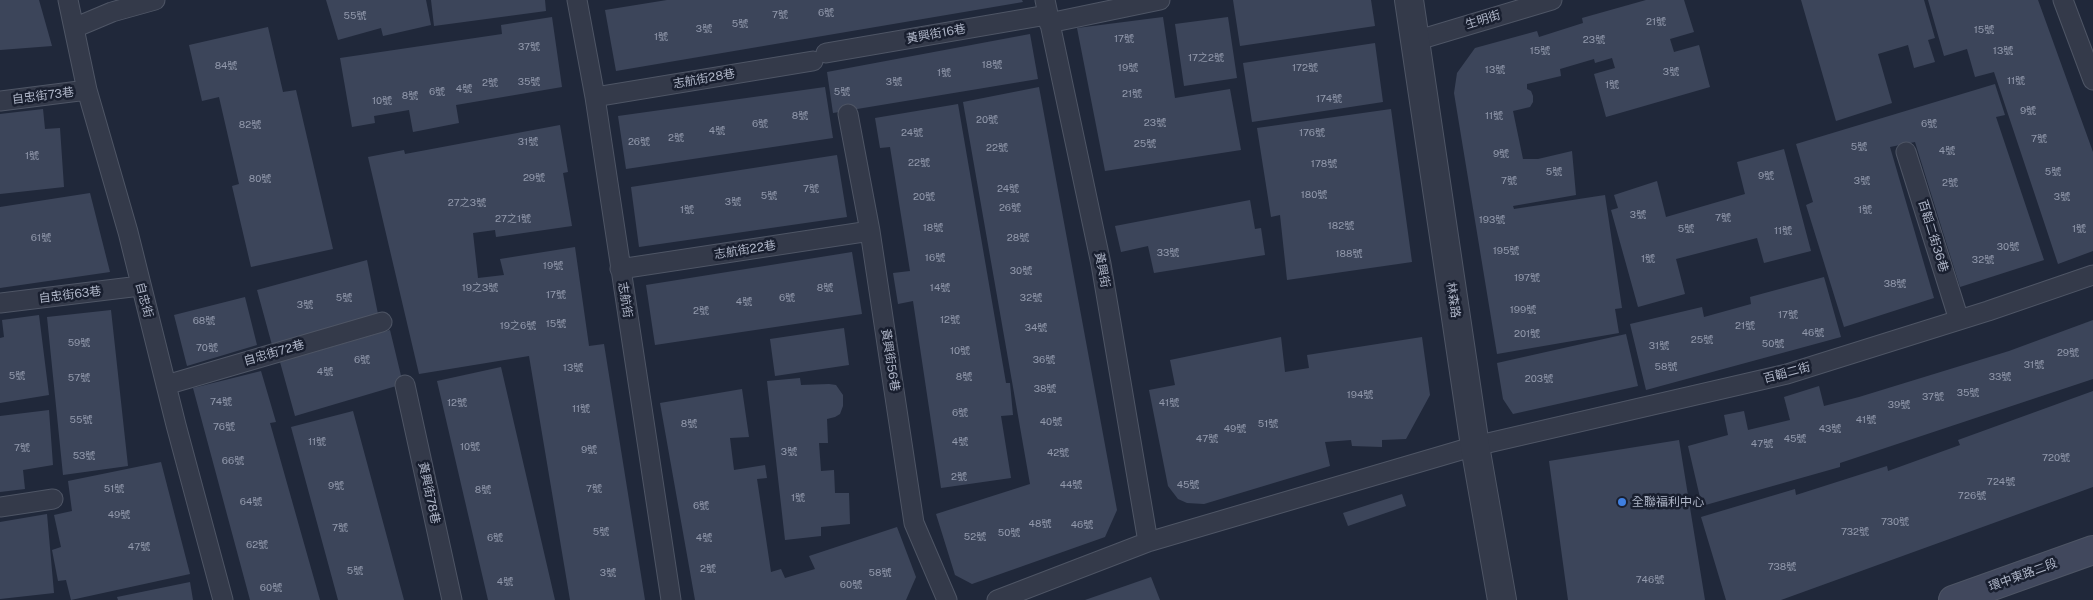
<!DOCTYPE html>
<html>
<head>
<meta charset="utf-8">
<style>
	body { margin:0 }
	canvas { display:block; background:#20283a }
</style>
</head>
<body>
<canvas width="2093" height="600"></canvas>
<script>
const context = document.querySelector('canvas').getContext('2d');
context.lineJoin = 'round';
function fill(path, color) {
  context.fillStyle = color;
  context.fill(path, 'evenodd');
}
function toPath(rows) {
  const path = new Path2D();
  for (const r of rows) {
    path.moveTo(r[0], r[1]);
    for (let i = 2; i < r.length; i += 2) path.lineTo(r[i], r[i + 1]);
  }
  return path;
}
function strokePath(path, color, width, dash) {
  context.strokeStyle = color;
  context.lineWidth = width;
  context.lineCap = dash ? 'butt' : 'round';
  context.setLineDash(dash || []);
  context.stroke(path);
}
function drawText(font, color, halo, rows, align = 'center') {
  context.font = font + ' "Public Sans","Noto Sans TC",sans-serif';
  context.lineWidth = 5;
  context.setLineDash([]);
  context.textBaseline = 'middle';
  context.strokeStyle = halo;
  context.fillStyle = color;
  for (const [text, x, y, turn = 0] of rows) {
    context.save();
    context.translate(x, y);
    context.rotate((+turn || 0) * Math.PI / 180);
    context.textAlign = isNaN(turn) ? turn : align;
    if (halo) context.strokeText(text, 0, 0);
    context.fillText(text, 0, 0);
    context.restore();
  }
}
fill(toPath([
	[0,0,39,0,52,46,0,50],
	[326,0,426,0,431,25,383,36,381,28,338,40],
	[431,0,545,0,546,11,434,26],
	[667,0,1022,0,1023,2,616,71,605,10],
	[1233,0,1371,0,1375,26,1240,46],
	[1646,0,1684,0,1694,32,1670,39,1674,52,1699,45,1710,87,1606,117,1594,74,1615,68,1612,58,1595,63,1594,59,1560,69,1561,76,1527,84,1527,89,1531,91,1533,96,1533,102,1530,107,1513,111,1523,159,1538,159,1572,151,1576,195,1513,206,1514,209,1605,195,1622,308,1615,309,1619,333,1497,354,1454,93,1457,73,1475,48,1537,31,1539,37,1583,23,1582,18],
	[1801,0,1924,0,1935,38,1928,40,1935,62,1914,68,1908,45,1878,54,1892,103,1836,121],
	[1928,0,2038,0,2093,152,2093,251,2058,264,1994,72,1975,77,1967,49,1944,56],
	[552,17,562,87,456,105,459,123,413,132,409,110,374,116,375,123,352,127,340,58,502,34,501,25],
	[1163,17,1175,98,1230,89,1241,150,1105,171,1077,28],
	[1228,17,1237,78,1184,86,1175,24],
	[268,27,283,92,296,90,333,249,251,267,232,186,239,184,219,97,202,101,189,45],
	[1030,34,1038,79,833,113,827,72],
	[1375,43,1383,102,1252,122,1243,63],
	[1995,84,2005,115,1996,117,2044,260,1960,287,1915,142,1890,147,1934,298,1844,327,1806,205,1813,202,1796,144],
	[825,87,833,138,626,169,618,116],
	[1039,87,1117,510,1105,537,972,584,955,575,936,514,1030,484,963,102],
	[958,104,1006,383,1010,383,1013,415,1001,416,1011,478,941,488,913,301,898,304,893,273,910,271,890,147,880,148,875,118],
	[43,109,45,129,60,128,64,187,0,194,0,114],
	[1391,109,1412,262,1287,280,1280,215,1271,217,1257,128],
	[560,125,568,172,563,173,572,226,496,237,495,230,473,233,478,278,504,275,500,259,575,247,589,346,604,344,645,600,570,600,529,356,419,374,368,157,404,150,405,154],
	[1784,149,1811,251,1764,263,1757,238,1676,259,1685,294,1638,307,1611,210,1618,208,1614,195,1657,181,1666,217,1745,194,1737,162],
	[837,155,847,217,639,247,631,187],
	[90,193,110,272,0,288,0,207],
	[1250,200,1255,229,1261,228,1265,255,1154,273,1148,246,1121,252,1115,226],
	[852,252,862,314,655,345,646,285],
	[367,260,378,314,272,345,257,290],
	[1824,277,1841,337,1646,390,1630,324,1702,307,1704,317,1751,304,1750,297],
	[245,297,257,345,187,366,174,315],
	[111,310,128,466,63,475,47,317],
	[39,315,49,395,0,403,0,338,4,337,2,320],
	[2093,320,2093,379,1840,463,1840,467,1702,506,1688,446,1728,435,1724,415,1744,411,1748,430,1790,420,1784,397,1819,386,1824,406,1859,397,2009,351],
	[844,328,849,365,775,376,770,339],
	[390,330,403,384,295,416,280,362],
	[1626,334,1638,386,1513,414,1503,399,1497,363],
	[1281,337,1285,372,1309,368,1307,355,1422,337,1430,395,1406,439,1382,440,1382,447,1352,446,1351,440,1325,442,1330,466,1204,504,1187,503,1178,499,1168,486,1149,390,1175,385,1170,360],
	[501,367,555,600,488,600,437,381],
	[261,371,276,422,270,423,320,600,250,600,193,388],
	[800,378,801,385,829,384,836,385,843,395,843,406,840,414,835,417,827,419,828,443,819,443,821,471,834,470,835,493,849,493,850,524,821,527,821,536,785,540,767,381],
	[742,389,749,437,730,438,734,470,765,465,767,478,757,479,771,572,781,569,785,578,815,569,809,556,897,527,916,577,906,600,695,600,660,403],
	[2093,391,2093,487,1781,600,1726,600,1701,517,1795,489,1796,495,1887,466,1888,471,1960,445,1958,440],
	[49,410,53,465,23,470,25,489,0,492,0,416],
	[353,411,404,600,338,600,291,427],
	[1679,440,1705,600,1568,600,1549,461],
	[161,462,190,574,71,600,66,580,58,581,52,550,61,547,54,515,72,511,68,481],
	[1402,494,1406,506,1348,526,1343,513],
	[47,514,54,593,0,599,0,522],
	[1151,577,1160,600,1085,600],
	[190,582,193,600,118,600,117,597]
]), '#3c455a');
const lane = toPath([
	[68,0,87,90,128,232,176,425,223,600],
	[577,0,595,97,671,600],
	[1045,0,1101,264,1148,542],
	[2063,0,2093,80],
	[1049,23,1160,0],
	[74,28,112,12,155,0],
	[1415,41,1552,0],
	[826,53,1047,15],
	[595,97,813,61],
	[0,101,87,90],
	[848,114,870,231,914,523,947,600],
	[1906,152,1959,320],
	[620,269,870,231],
	[0,303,140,286],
	[166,385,382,322],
	[405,385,452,600],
	[0,507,53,499],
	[997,600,1148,542,1475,446,1787,374,1988,311,2093,275]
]);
const street = toPath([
	[1409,0,1475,446,1502,600]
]);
const secondary = toPath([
	[1953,600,2093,550]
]);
strokePath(lane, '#4e5565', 21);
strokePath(street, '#4e5565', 30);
strokePath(secondary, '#4e5565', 30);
strokePath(lane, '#343a4a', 19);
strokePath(street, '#343a4a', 28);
strokePath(secondary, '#41485d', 28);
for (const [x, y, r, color] of [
	[1622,502,5,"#3f7fe0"]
]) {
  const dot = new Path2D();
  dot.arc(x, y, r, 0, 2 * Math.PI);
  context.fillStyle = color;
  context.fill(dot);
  strokePath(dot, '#191f2f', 2);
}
drawText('10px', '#9299ac', null, [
	["6號",826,13],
	["7號",780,15],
	["55號",355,16],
	["21號",1656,22],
	["5號",740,24],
	["3號",704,29],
	["15號",1984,30],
	["1號",661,37],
	["17號",1124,39],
	["23號",1594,40],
	["37號",529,47],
	["15號",1540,51],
	["13號",2003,51],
	["17之2號",1206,58],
	["18號",992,65],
	["84號",226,66],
	["19號",1128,68],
	["172號",1305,68],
	["13號",1495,70],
	["3號",1671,72],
	["1號",944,73],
	["11號",2016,81],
	["35號",529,82],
	["3號",894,82],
	["2號",490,83],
	["1號",1612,85],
	["4號",464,89],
	["6號",437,92],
	["5號",842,92],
	["21號",1132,94],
	["8號",410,96],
	["174號",1329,99],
	["10號",382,101],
	["9號",2028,111],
	["8號",800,116],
	["11號",1494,116],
	["20號",987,120],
	["23號",1155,123],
	["6號",760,124],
	["6號",1929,124],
	["82號",250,125],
	["4號",717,131],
	["24號",912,133],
	["176號",1312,133],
	["2號",676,138],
	["7號",2039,139],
	["31號",528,142],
	["26號",639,142],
	["25號",1145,144],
	["5號",1859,147],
	["22號",997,148],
	["4號",1947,151],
	["9號",1501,154],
	["1號",32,156],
	["22號",919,163],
	["178號",1324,164],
	["5號",1554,172],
	["5號",2053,172],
	["9號",1766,176],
	["29號",534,178],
	["80號",260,179],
	["7號",1509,181],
	["3號",1862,181],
	["2號",1950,183],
	["7號",811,189],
	["24號",1008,189],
	["180號",1314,195],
	["5號",769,196],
	["20號",924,197],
	["3號",2062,197],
	["3號",733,202],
	["27之3號",467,203],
	["26號",1010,208],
	["1號",687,210],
	["1號",1865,210],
	["3號",1638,215],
	["7號",1723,218],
	["27之1號",513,219],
	["193號",1492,220],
	["182號",1341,226],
	["18號",933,228],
	["5號",1686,229],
	["1號",2079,229],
	["11號",1783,231],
	["61號",41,238],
	["28號",1018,238],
	["30號",2008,247],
	["195號",1506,251],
	["33號",1168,253],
	["188號",1349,254],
	["16號",935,258],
	["1號",1648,259],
	["32號",1983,260],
	["19號",553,266],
	["30號",1021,271],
	["197號",1527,278],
	["38號",1895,284],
	["19之3號",480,288],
	["8號",825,288],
	["14號",940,288],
	["17號",556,295],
	["5號",344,298],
	["6號",787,298],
	["32號",1031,298],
	["4號",744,302],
	["3號",305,305],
	["199號",1523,310],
	["2號",701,311],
	["17號",1788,315],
	["12號",950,320],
	["68號",204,321],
	["15號",556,324],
	["19之6號",518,326],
	["21號",1745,326],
	["34號",1036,328],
	["46號",1813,333],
	["201號",1527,334],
	["25號",1702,340],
	["59號",79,343],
	["50號",1773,344],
	["31號",1659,346],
	["70號",207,348],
	["10號",960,351],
	["29號",2068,353],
	["6號",362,360],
	["36號",1044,360],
	["31號",2034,365],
	["58號",1666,367],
	["13號",573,368],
	["4號",325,372],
	["5號",17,376],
	["8號",964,377],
	["33號",2000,377],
	["57號",79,378],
	["203號",1539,379],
	["38號",1045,389],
	["35號",1968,393],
	["194號",1360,395],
	["37號",1933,397],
	["74號",221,402],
	["12號",457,403],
	["41號",1169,403],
	["39號",1899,405],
	["11號",581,409],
	["6號",960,413],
	["55號",81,420],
	["41號",1866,420],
	["40號",1051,422],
	["8號",689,424],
	["51號",1268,424],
	["76號",224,427],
	["49號",1235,429],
	["43號",1830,429],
	["47號",1207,439],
	["45號",1795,439],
	["11號",317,442],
	["4號",960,442],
	["47號",1762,444],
	["10號",470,447],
	["7號",22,448],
	["9號",589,450],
	["3號",789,452],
	["42號",1058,453],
	["53號",84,456],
	["720號",2056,458],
	["66號",233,461],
	["2號",959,477],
	["724號",2001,482],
	["44號",1071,485],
	["45號",1188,485],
	["9號",336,486],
	["51號",114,489],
	["7號",594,489],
	["8號",483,490],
	["726號",1972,496],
	["1號",798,498],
	["64號",251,502],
	["6號",701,506],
	["49號",119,515],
	["730號",1895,522],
	["48號",1040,524],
	["46號",1082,525],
	["7號",340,528],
	["5號",601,532],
	["732號",1855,532],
	["50號",1009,533],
	["52號",975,537],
	["6號",495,538],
	["4號",704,538],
	["62號",257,545],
	["47號",139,547],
	["738號",1782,567],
	["2號",708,569],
	["5號",355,571],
	["3號",608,573],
	["58號",880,573],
	["746號",1650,580],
	["4號",505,582],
	["60號",851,585],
	["60號",271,588]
]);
drawText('12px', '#aeb5c7', '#191f2f', [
	["生明街",1483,20,-17],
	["黃興街16巷",936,34,-10],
	["志航街28巷",704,79,-10],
	["自忠街73巷",43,96,-7],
	["百韜二街36巷",1933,236,73],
	["志航街22巷",745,250,-9],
	["黃興街",1102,270,79],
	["自忠街63巷",70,295,-7],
	["自忠街",144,300,75],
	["志航街",625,300,81],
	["林森路",1453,300,82],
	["自忠街72巷",274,353,-16],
	["黃興街56巷",890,360,81],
	["百韜二街",1787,373,-15],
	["黃興街78巷",429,493,78],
	["環中東路二段",2023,575,-20]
]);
drawText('12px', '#aeb5c7', '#191f2f', [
	["全聯福利中心",1632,502]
], 'left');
</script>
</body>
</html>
